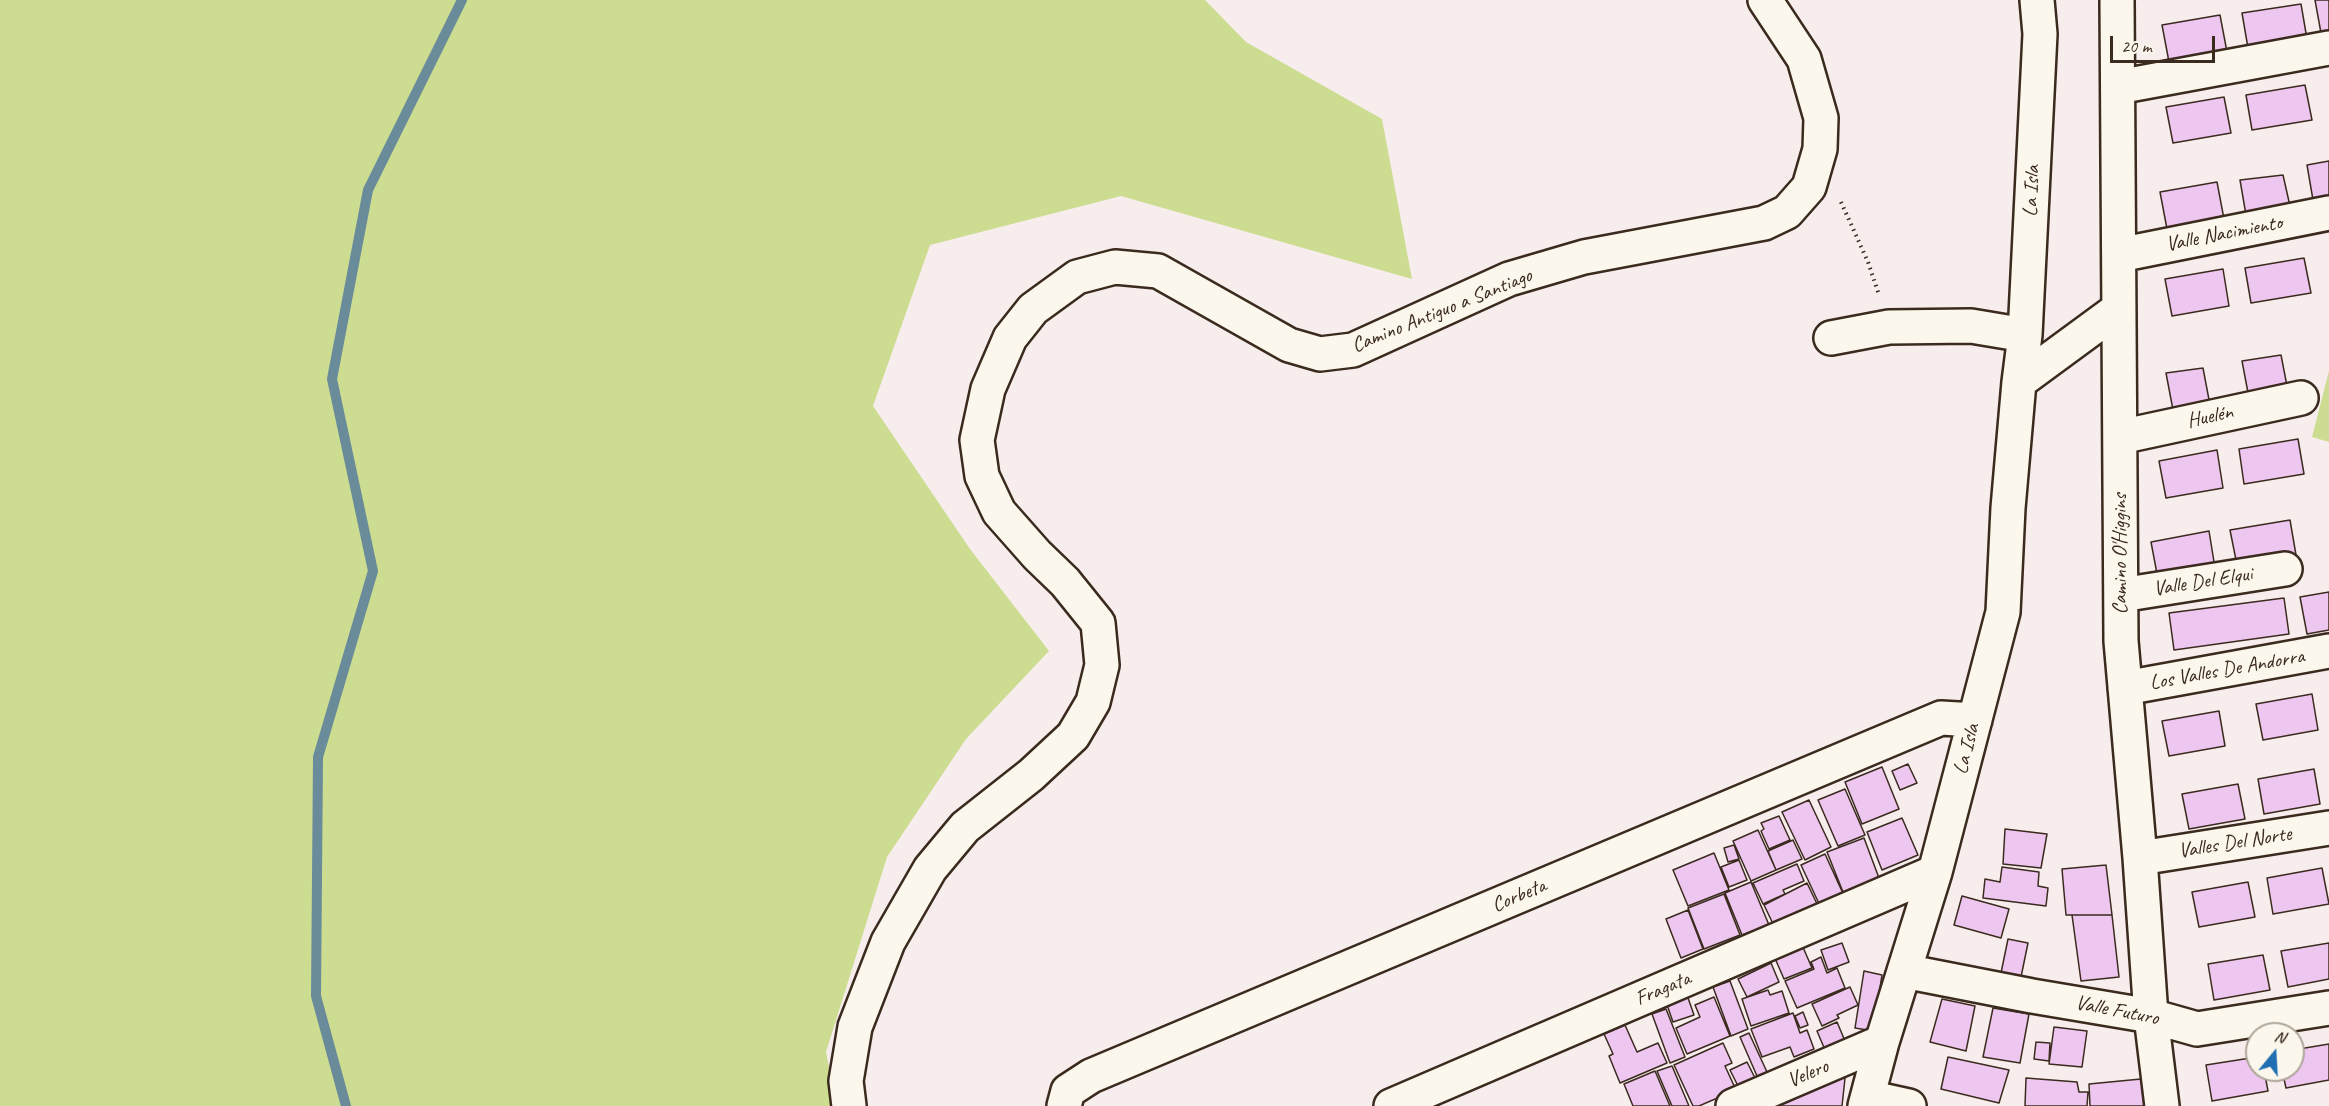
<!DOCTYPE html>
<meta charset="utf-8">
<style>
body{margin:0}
#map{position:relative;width:2329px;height:1106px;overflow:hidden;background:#f8eded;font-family:Caveat,sans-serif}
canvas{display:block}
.north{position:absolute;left:2245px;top:1022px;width:60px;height:60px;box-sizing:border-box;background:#fbf7ec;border:2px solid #aea59a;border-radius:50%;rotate:18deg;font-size:16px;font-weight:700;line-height:24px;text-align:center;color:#3b2a1e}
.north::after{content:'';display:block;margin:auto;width:21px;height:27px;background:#1f6fb2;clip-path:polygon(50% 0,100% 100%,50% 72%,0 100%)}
.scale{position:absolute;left:2110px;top:36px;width:105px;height:27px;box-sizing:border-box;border:3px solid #3b2a1e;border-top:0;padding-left:8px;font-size:18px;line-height:21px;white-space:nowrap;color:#3b2a1e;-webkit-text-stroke:4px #fbf7ec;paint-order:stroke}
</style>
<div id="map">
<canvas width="2329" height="1106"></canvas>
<div class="north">N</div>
<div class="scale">20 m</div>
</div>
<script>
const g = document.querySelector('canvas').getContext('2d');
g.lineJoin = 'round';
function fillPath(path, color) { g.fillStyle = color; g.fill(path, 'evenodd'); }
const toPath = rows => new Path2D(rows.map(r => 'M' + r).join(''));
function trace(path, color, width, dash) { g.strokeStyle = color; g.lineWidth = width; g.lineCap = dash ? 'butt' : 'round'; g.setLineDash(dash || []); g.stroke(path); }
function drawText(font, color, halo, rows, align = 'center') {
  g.font = font + ' Caveat,sans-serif'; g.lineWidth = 4.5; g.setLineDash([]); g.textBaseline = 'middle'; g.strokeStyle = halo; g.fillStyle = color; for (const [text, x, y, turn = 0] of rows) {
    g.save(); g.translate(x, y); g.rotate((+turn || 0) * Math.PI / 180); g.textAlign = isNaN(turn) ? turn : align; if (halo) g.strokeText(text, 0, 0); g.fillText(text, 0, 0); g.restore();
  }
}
fillPath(toPath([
 [0,0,1205,0,1246,42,1382,119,1412,279,1121,196,930,245,873,406,970,549,1049,651,966,739,887,857,826,1052,837,1106,0,1106],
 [2329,371,2329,442,2312,437]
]), '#ccdc90');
trace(toPath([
 [346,1106,316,996,318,757,373,571,332,379,368,190,462,0]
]), '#6a8b9a', 10);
const building = toPath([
 [2315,0,2329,0,2329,32,2321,33,2315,0],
 [2301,4,2307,39,2248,48,2242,13,2301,4],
 [2220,15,2227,52,2169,62,2162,25,2220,15],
 [2305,85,2312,120,2252,130,2246,95,2305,85],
 [2224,97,2231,133,2173,143,2166,107,2224,97],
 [2329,161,2329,198,2313,200,2307,165,2329,161],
 [2283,175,2290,206,2246,215,2240,180,2283,175],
 [2217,182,2224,219,2167,229,2160,192,2217,182],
 [2304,258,2311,293,2251,303,2245,268,2304,258],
 [2223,269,2229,306,2172,316,2165,279,2223,269],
 [2281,355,2288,391,2249,398,2242,361,2281,355],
 [2203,368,2210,405,2173,410,2166,373,2203,368],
 [2298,439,2304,474,2244,484,2239,449,2298,439],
 [2217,450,2223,488,2166,498,2159,461,2217,450],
 [2290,520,2296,555,2237,565,2230,530,2290,520],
 [2209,531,2215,568,2158,579,2151,542,2209,531],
 [2329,592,2329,630,2307,634,2300,597,2329,592],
 [2284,598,2289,634,2174,650,2169,613,2284,598],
 [2312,694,2318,730,2263,740,2256,704,2312,694],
 [2219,711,2225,746,2169,756,2162,721,2219,711],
 [1908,764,1917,783,1900,790,1892,771,1908,764],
 [1882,767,1899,809,1862,824,1845,782,1882,767],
 [2314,769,2320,804,2264,814,2258,779,2314,769],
 [2238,784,2245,819,2189,829,2182,794,2238,784],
 [1845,789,1865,835,1838,846,1818,800,1845,789],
 [1809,800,1831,847,1805,860,1782,812,1809,800],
 [1779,816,1790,840,1769,849,1761,831,1764,829,1761,823,1779,816],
 [1902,818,1918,855,1882,870,1867,832,1902,818],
 [2005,829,2047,834,2041,868,2003,864,2005,829],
 [1758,830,1776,870,1751,881,1733,841,1758,830],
 [1864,838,1879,878,1843,892,1827,852,1864,838],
 [1793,840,1802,859,1776,870,1768,851,1793,840],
 [1734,845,1739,859,1728,862,1724,848,1734,845],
 [1714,853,1729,890,1688,906,1673,870,1714,853],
 [1825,854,1846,900,1822,910,1801,865,1825,854],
 [1739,860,1747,880,1729,887,1721,867,1739,860],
 [1797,864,1804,881,1783,890,1785,894,1763,904,1753,883,1797,864],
 [2106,865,2112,915,2066,915,2062,869,2106,865],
 [2002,867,2039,872,2038,886,2048,888,2046,906,1983,898,1985,879,2000,882,2002,867],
 [2322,868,2329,904,2273,914,2267,878,2322,868],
 [1751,882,1769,925,1742,935,1725,893,1751,882],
 [2248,882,2255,917,2199,927,2192,892,2248,882],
 [1807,883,1819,908,1775,928,1764,905,1807,883],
 [1724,894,1740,935,1704,949,1688,908,1724,894],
 [1962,896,2009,909,2001,938,1954,925,1962,896],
 [1688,910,1703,949,1681,958,1666,919,1688,910],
 [2072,915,2112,915,2119,977,2081,981,2072,915],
 [2008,939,2028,943,2021,977,2001,973,2008,939],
 [1842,943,1849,962,1828,970,1821,950,1842,943],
 [2329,943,2329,979,2288,987,2281,951,2329,943],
 [1802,945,1812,968,1784,979,1774,956,1802,945],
 [2263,955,2270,990,2214,1000,2208,964,2263,955],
 [1821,957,1827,973,1837,968,1845,988,1797,1008,1785,981,1814,969,1811,962,1821,957],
 [1771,963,1779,982,1747,997,1738,979,1771,963],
 [1864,971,1882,975,1873,1031,1855,1028,1864,971],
 [1730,981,1748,1029,1731,1036,1713,987,1730,981],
 [1850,987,1858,1005,1837,1015,1839,1018,1822,1026,1812,1004,1850,987],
 [1768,990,1770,995,1782,991,1789,1013,1751,1026,1742,999,1768,990],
 [1687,995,1694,1015,1673,1022,1666,1002,1687,995],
 [1714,997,1730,1036,1687,1054,1676,1028,1700,1017,1695,1005,1714,997],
 [1942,999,1975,1006,1966,1051,1930,1042,1942,999],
 [1993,1008,2029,1014,2020,1063,1983,1057,1993,1008],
 [1666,1009,1685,1057,1670,1063,1652,1014,1666,1009],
 [1803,1012,1808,1025,1800,1028,1795,1016,1803,1012],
 [1793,1013,1800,1033,1807,1030,1814,1049,1794,1057,1790,1047,1762,1057,1751,1029,1793,1013],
 [1837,1022,1845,1041,1825,1050,1817,1031,1837,1022],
 [1625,1025,1637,1052,1658,1043,1667,1063,1620,1083,1609,1056,1613,1054,1604,1034,1625,1025],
 [2054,1027,2087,1031,2082,1067,2049,1064,2054,1027],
 [1749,1033,1767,1072,1757,1076,1740,1037,1749,1033],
 [2036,1042,2050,1043,2049,1061,2034,1059,2036,1042],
 [1723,1043,1732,1063,1725,1066,1736,1090,1699,1106,1693,1106,1674,1065,1723,1043],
 [2329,1044,2329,1080,2286,1088,2282,1070,2293,1070,2293,1050,2329,1044],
 [1948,1057,2009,1070,1999,1103,1941,1089,1948,1057],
 [2257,1057,2257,1070,2264,1070,2268,1091,2212,1101,2206,1065,2257,1057],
 [1747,1062,1755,1078,1738,1086,1730,1070,1747,1062],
 [1672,1066,1689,1106,1672,1106,1657,1071,1672,1066],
 [1846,1069,1842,1106,1768,1106,1846,1069],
 [1655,1071,1670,1106,1633,1106,1624,1084,1655,1071],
 [2026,1078,2077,1082,2079,1092,2088,1092,2087,1106,2025,1106,2026,1078],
 [2141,1079,2144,1106,2090,1106,2089,1084,2141,1079]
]);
fillPath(building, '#eec7f0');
trace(building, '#3b2a1e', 1.5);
const minor = toPath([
 [2117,0,2121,641,2140,858,2151,1016,2162,1106],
 [2118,87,2329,48],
 [2119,255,2329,213],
 [1831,338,1889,327,1971,326,2025,335],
 [2019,382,2025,335,2040,34,2037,0],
 [2120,437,2301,398],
 [2121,595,2285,569],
 [2125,688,2329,651],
 [2140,858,2329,828],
 [1904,971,2032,996,2151,1016,2197,1029,2329,1008],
 [1868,1097,1909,1106],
 [1064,1106,1068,1091,1091,1076,1941,718,1975,720],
 [1391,1106,1935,872],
 [1733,1106,1882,1042],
 [1865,1106,1882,1042,1935,872,2003,612,2008,508,2019,382,2117,310]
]);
const major = toPath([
 [849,1106,846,1081,855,1027,888,942,930,869,965,827,1031,775,1073,736,1093,702,1102,665,1098,623,1065,582,1037,555,999,512,982,476,977,440,988,389,1010,338,1033,309,1077,277,1115,267,1158,271,1289,345,1320,354,1353,350,1509,279,1584,257,1764,223,1787,212,1809,187,1820,149,1821,118,1804,59,1765,0]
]);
trace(minor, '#3b2a1e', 38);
trace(major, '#3b2a1e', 38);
trace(toPath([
 [1841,202,1868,262,1879,295]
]), '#3b2a1e', 4, [1.5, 4.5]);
trace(minor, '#fbf7ec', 33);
trace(major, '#fbf7ec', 33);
drawText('21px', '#3b2a1e', '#fbf7ec', [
 ["La Isla",2032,191,-87],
 ["Valle Nacimiento",2224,234,-11],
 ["Camino Antiguo a Santiago",1442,311,-22],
 ["Huelén",2210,417,-12],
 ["Camino O'Higgins",2120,554,-90],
 ["Valle Del Elqui",2203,582,-9],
 ["Los Valles De Andorra",2227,670,-10],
 ["La Isla",1967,749,-75],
 ["Valles Del Norte",2235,843,-9],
 ["Corbeta",1519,896,-23],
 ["Fragata",1663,989,-23],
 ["Valle Futuro",2117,1011,11],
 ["Velero",1808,1074,-23]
]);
</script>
